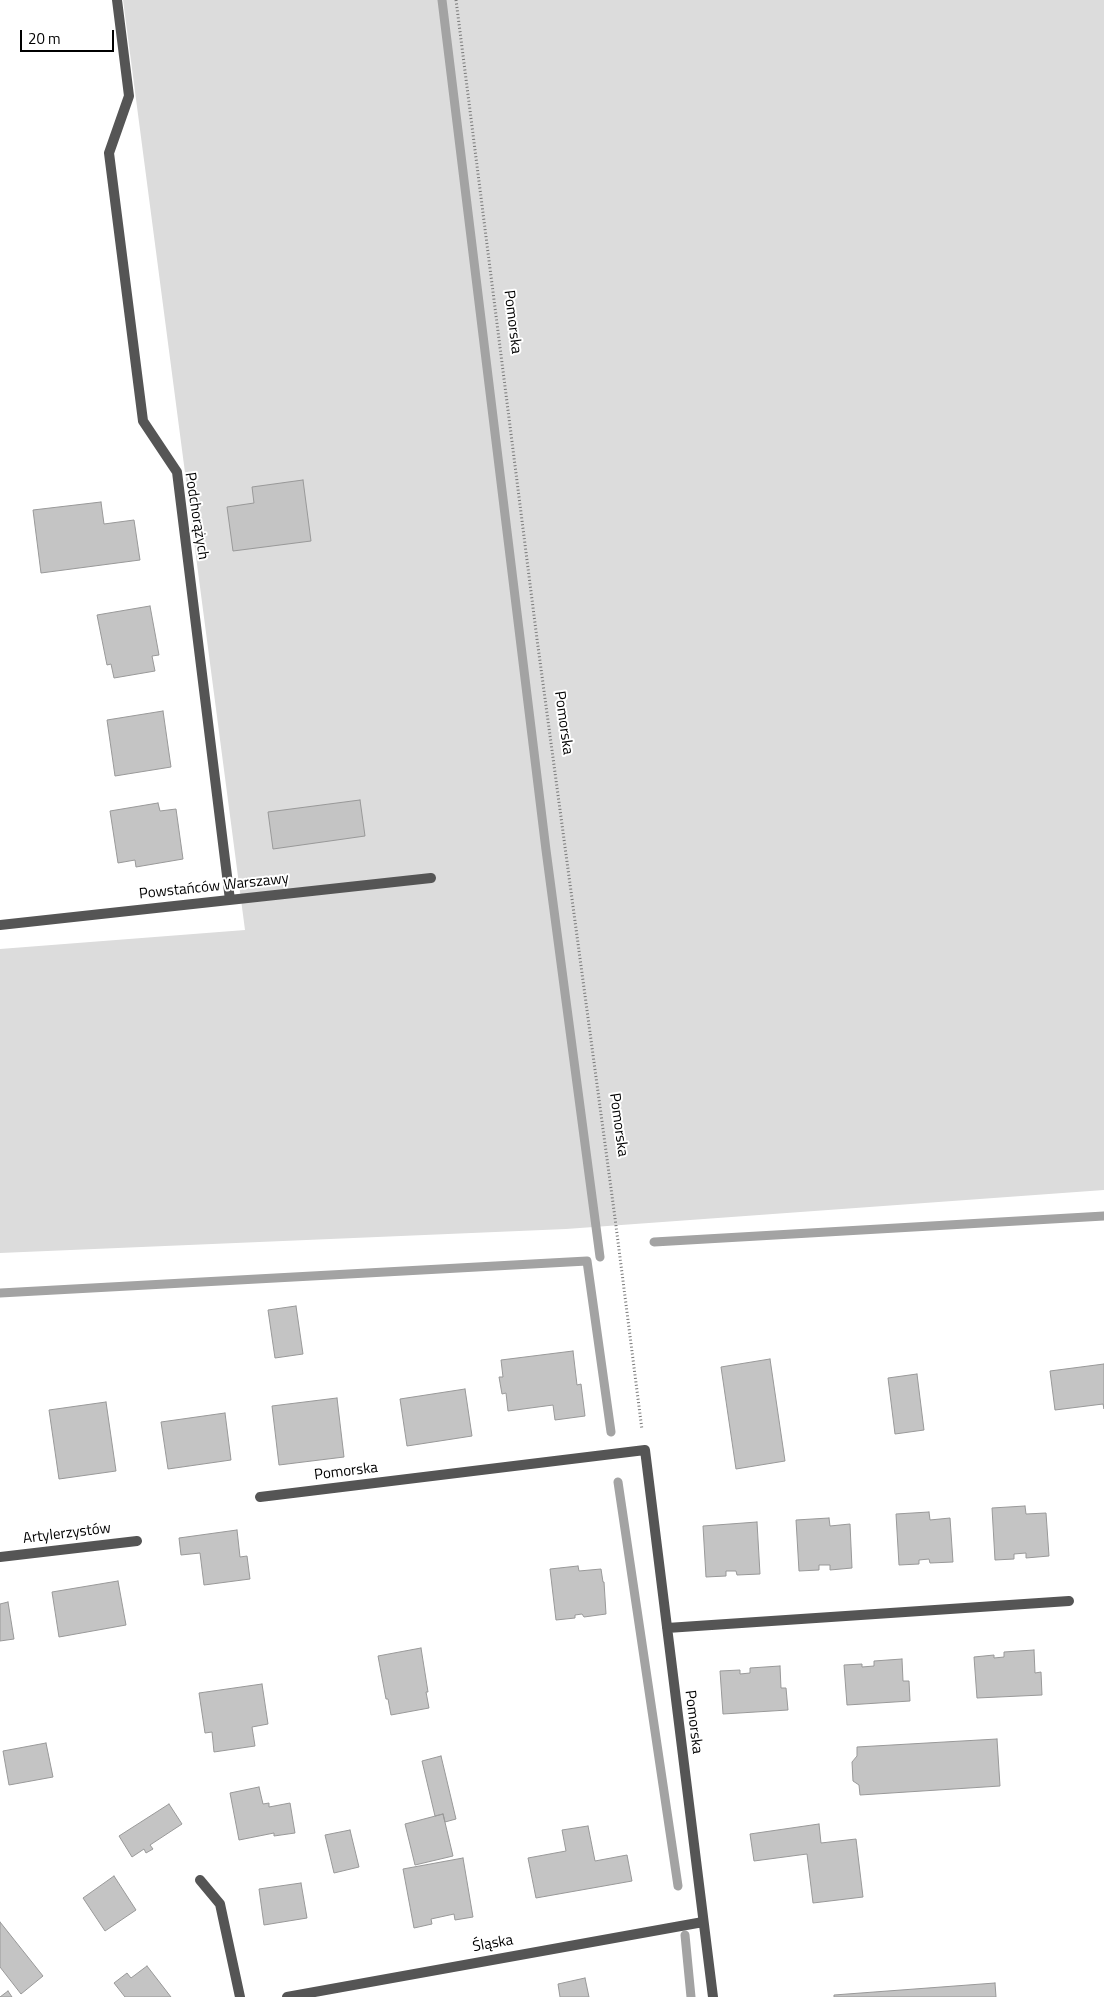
<!DOCTYPE html>
<meta charset="utf-8">
<style>
body{margin:0}
#map{position:relative;width:1104px;height:1997px;overflow:hidden;background:#fff;font-family:"Titillium Web",sans-serif}
canvas{display:block}
.scale{position:absolute;left:20px;top:30px;width:94px;height:22px;box-sizing:border-box;border:2px solid #000;border-top:0;padding-left:6px;font-size:15px;line-height:18px;white-space:nowrap;color:#000;-webkit-text-stroke:4px #fff;paint-order:stroke}
</style>
<div id="map">
<canvas width="1104" height="1997"></canvas>
<div class="scale">20 m</div>
</div>
<script>
const g = document.querySelector('canvas').getContext('2d');
g.lineJoin = 'round';
function fillPath(path, color) { g.fillStyle = color; g.fill(path, 'evenodd'); }
const toPath = rows => new Path2D(rows.map(r => 'M' + r).join(''));
function trace(path, color, width, dash) { g.strokeStyle = color; g.lineWidth = width; g.lineCap = dash ? 'butt' : 'round'; g.setLineDash(dash || []); g.stroke(path); }
function drawText(font, color, halo, rows, align = 'center') {
  g.font = font + ' "Titillium Web",sans-serif'; g.lineWidth = 4; g.setLineDash([]); g.textBaseline = 'middle'; g.strokeStyle = halo; g.fillStyle = color; for (const [text, x, y, turn = 0] of rows) {
    g.save(); g.translate(x, y); g.rotate((+turn || 0) * Math.PI / 180); g.textAlign = isNaN(turn) ? turn : align; if (halo) g.strokeText(text, 0, 0); g.fillText(text, 0, 0); g.restore();
  }
}
fillPath(toPath([
 [123,0,1104,0,1104,1190,566,1229,0,1253,0,949,245,930]
]), '#dcdcdc');
trace(toPath([
 [442,0,546,850,600,1257],
 [654,1242,1104,1216],
 [0,1293,587,1261,611,1432],
 [618,1482,678,1886],
 [685,1935,691,1997]
]), '#a3a3a3', 9);
const building = toPath([
 [303,480,311,541,233,551,227,507,254,503,252,487,303,480],
 [101,502,104,524,134,520,140,560,41,573,33,510,101,502],
 [150,606,159,655,152,656,155,671,114,678,111,664,107,665,97,615,150,606],
 [163,711,171,767,115,776,107,720,163,711],
 [360,800,365,836,273,849,268,812,360,800],
 [158,803,160,811,176,809,183,859,136,867,135,860,118,863,110,811,158,803],
 [296,1306,303,1354,275,1358,268,1310,296,1306],
 [573,1351,577,1385,581,1384,585,1416,555,1420,553,1405,508,1411,506,1393,502,1394,499,1377,503,1377,501,1360,573,1351],
 [770,1359,785,1461,736,1469,721,1367,770,1359],
 [1104,1364,1104,1409,1103,1404,1055,1410,1050,1371,1104,1364],
 [917,1374,924,1430,895,1434,888,1378,917,1374],
 [465,1389,472,1436,407,1446,400,1399,465,1389],
 [337,1398,344,1457,279,1465,272,1406,337,1398],
 [106,1402,116,1471,59,1479,49,1410,106,1402],
 [225,1413,231,1460,168,1469,161,1422,225,1413],
 [1025,1506,1026,1514,1046,1513,1049,1556,1026,1558,1026,1553,1014,1554,1014,1559,995,1560,992,1508,1025,1506],
 [929,1512,930,1520,950,1518,953,1562,930,1563,929,1559,919,1560,919,1564,899,1565,896,1514,929,1512],
 [829,1518,830,1526,850,1524,852,1568,830,1570,830,1565,819,1565,819,1570,799,1571,796,1520,829,1518],
 [757,1522,760,1574,737,1575,736,1571,726,1571,726,1576,706,1577,703,1526,757,1522],
 [237,1530,240,1557,247,1556,250,1579,204,1585,200,1553,181,1555,179,1538,237,1530],
 [578,1566,579,1571,601,1569,603,1582,604,1582,606,1614,584,1617,582,1614,575,1615,575,1618,556,1620,550,1569,578,1566],
 [118,1581,126,1625,59,1637,52,1592,118,1581],
 [8,1602,14,1639,0,1641,0,1604,8,1602],
 [421,1648,428,1692,426,1692,429,1708,391,1715,388,1699,386,1699,378,1656,421,1648],
 [1034,1650,1035,1673,1041,1672,1042,1695,977,1698,974,1657,994,1655,994,1658,1004,1657,1004,1652,1034,1650],
 [902,1659,903,1681,909,1681,910,1701,847,1705,844,1665,862,1664,862,1667,874,1666,874,1661,902,1659],
 [780,1666,781,1688,786,1688,788,1710,723,1714,720,1671,740,1670,740,1674,750,1673,750,1668,780,1666],
 [262,1684,268,1724,252,1727,255,1746,214,1752,212,1732,205,1733,199,1693,262,1684],
 [997,1739,1000,1786,860,1795,859,1785,853,1781,852,1762,857,1756,857,1747,997,1739],
 [46,1743,53,1777,9,1785,3,1751,46,1743],
 [441,1756,456,1819,445,1822,443,1814,435,1816,422,1761,441,1756],
 [259,1787,263,1804,269,1803,269,1807,290,1803,295,1833,274,1836,274,1833,239,1840,230,1793,259,1787],
 [169,1804,182,1824,150,1845,153,1849,146,1853,144,1849,132,1857,119,1836,169,1804],
 [443,1814,453,1856,415,1865,405,1824,443,1814],
 [819,1824,821,1843,856,1839,863,1897,813,1903,807,1854,754,1861,750,1834,819,1824],
 [588,1826,595,1861,627,1855,632,1881,536,1898,528,1858,566,1851,562,1830,588,1826],
 [350,1830,359,1867,334,1873,325,1835,350,1830],
 [463,1858,473,1917,455,1920,454,1914,431,1919,432,1924,414,1928,403,1869,463,1858],
 [114,1876,136,1910,105,1931,83,1898,114,1876],
 [301,1883,307,1918,264,1925,259,1889,301,1883],
 [0,1922,43,1976,21,1994,0,1967,0,1922],
 [147,1966,171,1997,125,1997,114,1983,127,1973,131,1978,147,1966],
 [585,1978,589,1997,560,1997,558,1984,585,1978],
 [995,1983,996,1997,834,1997,834,1995,995,1983],
 [8,1991,12,1997,0,1997,8,1991]
]);
fillPath(building, '#c4c4c4');
trace(building, '#999', 1);
trace(toPath([
 [456,0,537,639,615,1218,642,1430]
]), '#777', 3, [1, 2.5]);
trace(toPath([
 [200,1880,220,1904,240,1997]
]), '#555', 10);
trace(toPath([
 [117,0,129,96,109,153,143,421,177,472,230,900],
 [0,925,431,878],
 [260,1497,645,1450,713,1997],
 [0,1557,137,1541],
 [667,1628,1069,1601],
 [287,1997,703,1922]
]), '#555', 10);
drawText('15px', '#000', '#fff', [
 ["Pomorska",512,322,83],
 ["Podchorążych",196,516,81],
 ["Pomorska",563,723,82],
 ["Powstańców Warszawy",214,887,-6],
 ["Pomorska",618,1125,82],
 ["Pomorska",346,1472,-7],
 ["Artylerzystów",67,1534,-7],
 ["Pomorska",693,1722,83],
 ["Śląska",493,1944,-10]
]);
</script>
